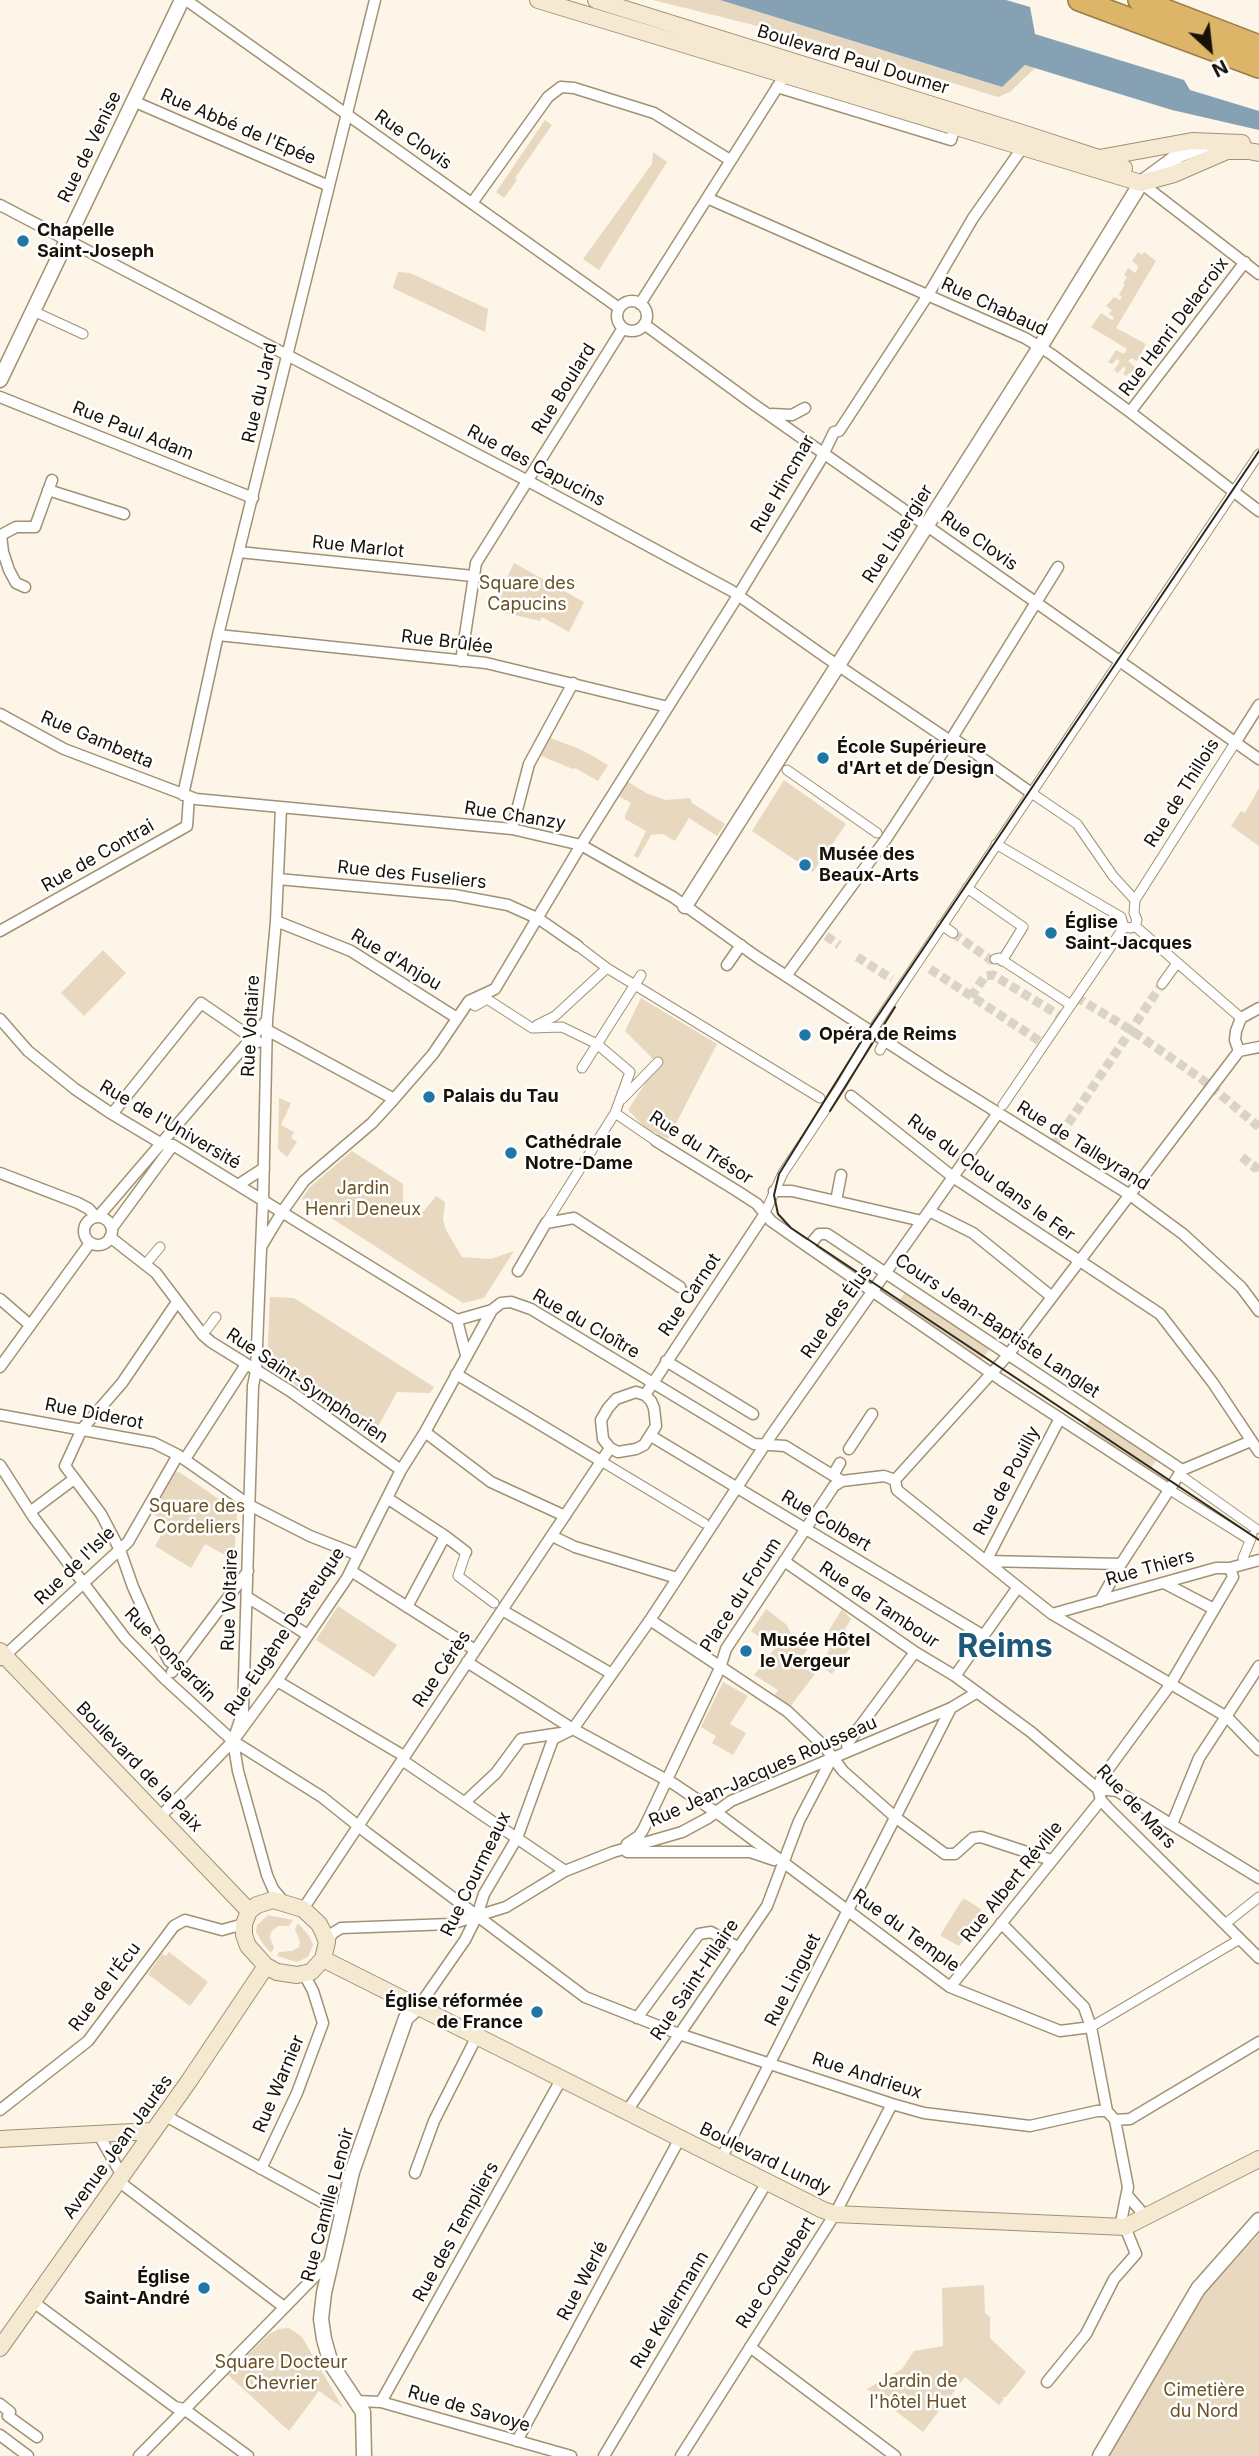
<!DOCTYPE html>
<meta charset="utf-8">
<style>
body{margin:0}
#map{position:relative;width:1259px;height:2456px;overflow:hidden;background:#fcf5e8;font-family:Inter,sans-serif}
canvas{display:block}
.north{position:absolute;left:1175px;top:14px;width:70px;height:70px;-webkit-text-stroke:5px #fff;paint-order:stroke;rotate:153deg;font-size:19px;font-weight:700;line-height:28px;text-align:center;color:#171106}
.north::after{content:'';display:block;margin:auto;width:24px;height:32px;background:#171106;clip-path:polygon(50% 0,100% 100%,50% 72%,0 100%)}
</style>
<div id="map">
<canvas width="1259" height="2456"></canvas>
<div class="north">N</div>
</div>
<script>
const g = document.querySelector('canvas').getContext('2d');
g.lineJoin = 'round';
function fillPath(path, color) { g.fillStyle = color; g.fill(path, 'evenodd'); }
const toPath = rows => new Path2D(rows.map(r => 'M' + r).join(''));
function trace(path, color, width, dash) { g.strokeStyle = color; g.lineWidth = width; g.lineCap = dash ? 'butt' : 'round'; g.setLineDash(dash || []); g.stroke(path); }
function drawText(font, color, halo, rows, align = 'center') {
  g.font = font + ' Inter,sans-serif'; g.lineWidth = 5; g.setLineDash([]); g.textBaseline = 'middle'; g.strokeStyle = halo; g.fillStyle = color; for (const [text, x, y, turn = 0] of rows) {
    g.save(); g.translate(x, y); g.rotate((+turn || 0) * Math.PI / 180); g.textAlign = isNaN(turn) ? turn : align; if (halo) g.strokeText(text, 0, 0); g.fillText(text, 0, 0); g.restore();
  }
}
fillPath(toPath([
 [653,0,720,0,1001,87,1025,65,1035,68,1010,92,998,97,810,39],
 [545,120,552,125,515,178,517,180,504,198,496,192],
 [653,152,667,162,599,270,583,259,652,164],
 [1138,252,1142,255,1144,252,1156,261,1116,328,1146,344,1137,361,1131,358,1128,361,1136,368,1126,376,1123,374,1126,369,1124,366,1118,373,1114,370,1120,361,1117,359,1112,364,1108,362,1116,350,1124,354,1127,349,1091,327,1101,313,1112,320,1114,318,1109,314,1112,310,1106,306,1114,297,1120,300,1122,297,1119,295,1125,284,1123,283,1127,277,1124,275,1128,268,1135,273,1137,270,1138,266,1132,261],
 [398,272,410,273,488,309,485,332,393,288],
 [514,563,584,602,569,632,542,617,540,621,497,611,503,586],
 [548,737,582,750,608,765,598,781,575,768,573,769,539,755],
 [784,780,846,824,813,872,752,831],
 [627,781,646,793,665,800,690,798,692,803,725,824,717,836,689,818,675,841,663,834,651,835,638,858,634,856,646,831,625,819,625,815,631,803,618,796],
 [1259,788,1259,846,1231,826,1241,811,1245,813],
 [103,950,126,973,84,1016,61,993],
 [641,998,717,1044,668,1139,651,1131,650,1133,628,1110,646,1082,655,1061,625,1031],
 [279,1098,291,1103,281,1125,294,1132,291,1138,297,1142,287,1157,278,1149],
 [352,1151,403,1184,403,1204,410,1212,423,1212,436,1196,445,1202,443,1220,446,1230,462,1257,491,1259,514,1251,484,1298,463,1303,302,1199,309,1188],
 [906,1291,991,1347,981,1361,896,1305],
 [270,1297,294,1298,434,1387,430,1393,397,1392,375,1432,364,1434,267,1365],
 [1092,1416,1157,1459,1148,1473,1083,1430],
 [179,1472,235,1510,237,1514,234,1560,205,1544,191,1568,155,1546,168,1523,153,1514,151,1514,174,1473],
 [338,1606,397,1645,374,1677,316,1640],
 [766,1609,787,1625,791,1634,807,1650,801,1659,818,1670,789,1708,773,1697,778,1690,754,1675,775,1648,751,1631],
 [842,1609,851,1619,845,1629,855,1641,832,1674,821,1666,832,1644,825,1637],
 [723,1682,748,1696,730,1724,746,1733,733,1755,712,1743,716,1736,701,1727],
 [965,1899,981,1909,981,1912,959,1946,941,1936,941,1934,962,1900],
 [268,1915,293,1920,289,1926,278,1926,271,1932,270,1938,274,1948,271,1953,263,1944,256,1932,257,1925],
 [298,1923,309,1936,313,1945,308,1957,297,1962,277,1956,279,1952,292,1951,299,1947,300,1942,295,1929],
 [169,1952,208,1982,190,2006,148,1974,162,1954,166,1956],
 [1259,2234,1259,2456,1108,2456,1205,2293],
 [984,2285,985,2313,990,2317,990,2338,1026,2372,1006,2397,1002,2397,1004,2399,999,2405,965,2377,923,2432,867,2389,902,2369,914,2351,943,2346,942,2288],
 [289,2328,302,2337,343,2408,319,2391,289,2431,228,2375,268,2335,279,2329]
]), '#e7d8bf');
fillPath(toPath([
 [720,0,1006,0,1030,7,1035,34,1184,80,1190,90,1259,111,1259,130,1172,110,1025,65,1002,87]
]), '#85a1b3');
trace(toPath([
 [473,579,504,584],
 [953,933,991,960,995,959],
 [826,936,839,945],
 [857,957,892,979],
 [930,969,1044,1044],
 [971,997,985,976,993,975,1062,1017],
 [1076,997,1131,1030,1203,1080,1259,1127],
 [1053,1146,1162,984],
 [1242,1157,1255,1168,1259,1163]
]), '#dad3c6', 9, [9, 4.5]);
trace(toPath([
 [680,1287,695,1296]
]), '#dad3c6', 10, [10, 5]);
const pedestrian = toPath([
 [33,311,83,334],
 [787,770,877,833],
 [1030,792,1077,824,1113,876,1135,900],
 [996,844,1121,917],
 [967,888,1023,927,1002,961],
 [1135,900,1235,743],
 [1121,917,1124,927,1131,928,1135,926,1241,1018],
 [942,925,953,933],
 [1135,926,1137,920,1134,913,1135,900],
 [578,946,607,968],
 [995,959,999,958,1071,1005],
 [1162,984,1177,963],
 [469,1001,475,1006,487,999,532,1028,562,1027,597,1044,630,1072,615,1113,546,1223],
 [537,1025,555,1016,607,968,820,1098],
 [880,1050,882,1046],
 [582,1068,641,975],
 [622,1099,658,1062],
 [1003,1105,1124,927],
 [615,1113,656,1141],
 [764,1215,783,1173,841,1086,877,1023,1259,454],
 [149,1260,160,1247],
 [207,1329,216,1317],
 [601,1461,704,1523],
 [1180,1475,1256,1529],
 [1170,1490,1250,1540],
 [466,1552,458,1576,494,1603],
 [1244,1562,1243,1558,1252,1536],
 [1225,1924,1259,1897],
 [1091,2027,1240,1939]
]);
const minor = toPath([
 [186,0,619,308],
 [777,87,951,140,955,127],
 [133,101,329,186],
 [1141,183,1259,274],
 [707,198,1025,338,1051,354,1130,412,1259,511],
 [472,203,548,97,561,87,574,88,654,113,730,160],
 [0,205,528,481,732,591,824,656,950,741,952,738,972,751,1030,792],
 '617 316a15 15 0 1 1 30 0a15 15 0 1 1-30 0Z',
 [640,304,785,75],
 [644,324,749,401,1259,759],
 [0,397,253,498],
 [1130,412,1245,262],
 [772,414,792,415,805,408],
 [48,490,124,514],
 [239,552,473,576],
 [25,587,16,583,9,570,3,552,1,535,16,527,35,527,52,480],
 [218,635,486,663,668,707],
 [461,661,476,563,623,328],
 [0,714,64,749,196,799,512,829,581,845,673,897,757,957,942,1078,1130,1195,1183,1234,1241,1287,1259,1311],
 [952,738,1058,567],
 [1235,743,1259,705],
 [183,795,218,635,375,0],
 [281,808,276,921,267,1020,263,1200,256,1371,253,1386,243,1711,233,1741,238,1771,267,1875,273,1889,283,1901],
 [512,829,529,764,573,683],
 [278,879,454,895,508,905,539,919,578,946],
 [276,921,351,951,457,1018],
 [0,931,187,826,189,797],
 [727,965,741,945],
 [786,976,886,839,950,741],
 [1259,1008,1241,1018,1236,1031,1235,1040,1239,1051,1259,1047],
 [0,1019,28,1051,75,1089,112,1114,162,1144,173,1145,457,1320],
 [267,1030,394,1099],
 [851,1096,953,1177,1160,1314,1213,1383,1259,1452],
 [112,1114,201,1003,258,1042],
 [656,1141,737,1191,757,1204,771,1221,808,1247,1001,1380,1170,1490],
 [0,1173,78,1203,89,1209,96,1217],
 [238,1185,264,1168],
 [774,1191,792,1191,922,1221],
 [836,1201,841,1175],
 [929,1211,973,1233,1052,1297],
 [98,1217,267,1020],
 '84 1231a14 14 0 1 1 28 0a14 14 0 1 1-28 0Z',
 [112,1228,173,1145],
 [110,1237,156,1273,203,1335,211,1342,290,1391,401,1470],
 [261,1247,282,1212,304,1181,372,1123,394,1099,433,1054,469,1001,495,989,581,845,739,594,820,461,834,432,839,431,843,425,928,295,973,218,1023,147],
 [808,1247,819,1234,827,1234,1182,1470],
 [518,1271,546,1223,574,1218,680,1287],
 [0,1299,30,1325],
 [457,1320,492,1310],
 [457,1320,466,1355],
 [666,1361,753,1414],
 [0,1367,90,1243],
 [456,1374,601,1461],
 [636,1392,645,1395,651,1401,654,1408,656,1426,644,1445,636,1449,618,1452,610,1448,603,1439,601,1420,608,1408,616,1399,636,1392],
 [645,1395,764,1215],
 [0,1415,154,1443,178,1455,251,1506,310,1536,358,1555],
 [425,1432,491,1482,565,1516],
 [651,1436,984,1636],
 [849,1449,872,1414],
 [185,1459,245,1366],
 [0,1465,34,1518,125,1638,165,1679,233,1741,322,1797,367,1833,585,1997,679,2034,892,2104,924,2113,1030,2126,1097,2111,1107,2111,1115,2120,1130,2119,1259,2042],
 [1182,1470,1251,1441],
 [833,1475,840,1463],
 [895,1480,1008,1355,1239,1051],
 [895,1480,897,1490,1018,1587],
 [387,1498,445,1536,466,1552],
 [30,1512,74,1479],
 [552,1536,575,1547,677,1578],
 [784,1561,915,1652,955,1676],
 [986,1561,1060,1418],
 [986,1561,1121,1564],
 [1230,1568,1233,1577,1170,1685,1101,1779,1098,1789,1117,1791,1259,1878],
 [351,1571,475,1650],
 [1164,1583,1214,1609],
 [247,1597,308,1635],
 [1100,1601,1121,1564,1182,1470],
 [407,1607,445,1536],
 [502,1610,612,1674],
 [1052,1614,1216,1568,1230,1568,1259,1560],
 [650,1620,787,1711,824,1746,843,1771,895,1817,945,1854,955,1854,973,1838,981,1837,1051,1860],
 [0,1660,128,1542,178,1455],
 [467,1662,573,1729,674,1784,720,1815,950,1987,1060,2031,1091,2027],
 [176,1666,169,1661,149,1623,133,1587,120,1550,101,1514,65,1466,82,1429,122,1383,177,1302],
 [172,1672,248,1571],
 [277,1681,404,1756],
 [1259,1750,1227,1717,1052,1614,1018,1587,955,1676,1031,1732,1098,1789,1101,1800,1108,1808,1259,1958],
 [848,1751,847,1744,915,1652],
 [402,1760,565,1871],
 [465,1802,496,1773,521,1739,561,1733],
 [160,1817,233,1741,277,1681,347,1578,401,1470,425,1432,492,1310,501,1303,511,1302,531,1309,754,1444,785,1446,842,1481],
 [1172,1824,1199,1758,1259,1666],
 [627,1844,639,1836,644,1828,720,1668,726,1649,834,1486,842,1481,884,1476,895,1480],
 [627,1852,750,1852,774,1860],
 [303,1909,610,1448],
 [1001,1923,1084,2007,1091,2027,1107,2111],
 [327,1942,333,1933,341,1928,451,1924,506,1907,565,1871,613,1852,682,1832,708,1818,731,1801,951,1708,976,1693],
 [950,1987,1101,1800],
 [419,2006,465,1940,477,1916,484,1894,517,1838,553,1739,573,1729,650,1620,770,1437,998,1113],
 [637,2018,699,1934,711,1932,739,1948],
 [0,2110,88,2041,174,1926,185,1920,222,1930,244,1924],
 [627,2111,767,1906,799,1821,832,1758],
 [164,2115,342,2213],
 [1115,2120,1128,2187,1120,2227],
 [99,2135,121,2174],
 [721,2159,951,1708],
 [261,2169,297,2093,323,2023,313,1991,304,1974],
 [415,2173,434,2121,477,2036],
 [117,2180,284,2307],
 [1127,2195,1146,2217],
 [32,2301,175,2407,184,2409,248,2456],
 [750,2347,895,2456],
 [1047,2382,1086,2334,1114,2279,1136,2254,1125,2227],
 [356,2401,381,2402,571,2456],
 [381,2402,562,2078],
 [0,2404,10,2412,8,2416,37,2437],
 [0,2435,28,2456],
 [517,2441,680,2138],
 [139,2456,330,2261],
 [604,2456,767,2182],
 [681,2456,835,2214,892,2104]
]);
const tertiary = toPath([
 [0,380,182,0],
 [685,906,1040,347,1141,183,1179,155,1212,143],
 [364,2456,363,2412,331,2364,324,2339,321,2319,324,2293,352,2172,406,2018,419,2006],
 [1100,2456,1198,2289,1259,2220]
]);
const secondary = toPath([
 [538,0,1141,183,1174,174,1227,151,1249,151,1259,153],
 [596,0,1019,132,1099,158,1124,168],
 [1099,158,1192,141,1242,143],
 [0,1651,249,1911],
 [273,1900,303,1909,319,1924,323,1932,327,1942,323,1959,311,1972,297,1975,277,1972,266,1966,248,1946,244,1935,244,1924,249,1911,257,1905,273,1900],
 [323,1959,823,2210,835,2214,1125,2227,1259,2159],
 [0,2139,152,2131],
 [0,2348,189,2081,266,1966]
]);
const motorway = toPath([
 [1079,0,1259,67],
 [1139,0,1259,46]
]);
trace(pedestrian, '#a29172', 11);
trace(minor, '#a29172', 13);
trace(tertiary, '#a29172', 17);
trace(secondary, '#a29172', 18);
trace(motorway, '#987c46', 24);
trace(pedestrian, '#fff', 9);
trace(minor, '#fff', 10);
trace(tertiary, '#fff', 14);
trace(secondary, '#f5e9d2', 16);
trace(motorway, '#ddb569', 21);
trace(toPath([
 [1259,451,869,1029,779,1174,774,1195,778,1214,791,1228,1259,1540],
 [830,1111,895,1007]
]), '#2f291e', 2);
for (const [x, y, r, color] of [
 [23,241,7,"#2077a6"],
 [823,758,7,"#2077a6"],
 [805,865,7,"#2077a6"],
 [1051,933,7,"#2077a6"],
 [805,1035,7,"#2077a6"],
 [429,1097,7,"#2077a6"],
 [511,1153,7,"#2077a6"],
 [746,1651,7,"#2077a6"],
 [537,2012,7,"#2077a6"],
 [204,2288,7,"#2077a6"]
]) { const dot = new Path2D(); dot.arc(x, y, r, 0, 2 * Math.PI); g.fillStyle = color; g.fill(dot); trace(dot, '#fff', 2.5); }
drawText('18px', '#171106', '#fff', [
 ["Boulevard Paul Doumer",853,60,17],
 ["Rue Abbé de l'Epée",238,127,23],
 ["Rue Clovis",413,140,35],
 ["Rue de Venise",90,147,-64],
 ["Rue Chabaud",994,307,25],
 ["Rue Henri Delacroix",1174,327,-53],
 ["Rue Boulard",564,389,-58],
 ["Rue du Jard",260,393,-77],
 ["Rue Paul Adam",133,431,22],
 ["Rue des Capucins",536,466,28],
 ["Rue Hincmar",783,484,-60],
 ["Rue Libergier",898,534,-57],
 ["Rue Clovis",979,541,35],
 ["Rue Marlot",358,547,6],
 ["Rue Brûlée",447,642,7],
 ["Rue Gambetta",97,740,23],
 ["Rue de Thillois",1182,793,-58],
 ["Rue Chanzy",515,816,9],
 ["Rue de Contrai",98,856,-30],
 ["Rue des Fuseliers",412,875,6],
 ["Rue d'Anjou",396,960,31],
 ["Rue Voltaire",251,1026,-87],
 ["Rue de l'Université",170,1125,30],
 ["Rue de Talleyrand",1083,1146,32],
 ["Rue du Trésor",701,1148,33],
 ["Rue du Clou dans le Fer",991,1178,36],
 ["Rue Carnot",690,1295,-56],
 ["Rue des Élus",837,1312,-55],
 ["Rue du Cloître",586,1324,30],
 ["Cours Jean-Baptiste Langlet",997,1326,34],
 ["Rue Saint-Symphorien",307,1386,34],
 ["Rue Diderot",94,1414,11],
 ["Rue de Pouilly",1007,1481,-62],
 ["Rue Colbert",826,1521,31],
 ["Rue de l'Isle",75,1566,-44],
 ["Rue Thiers",1150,1568,-16],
 ["Place du Forum",741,1595,-57],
 ["Rue Voltaire",230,1600,-88],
 ["Rue de Tambour",879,1605,34],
 ["Rue Eugène Desteuque",285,1632,-56],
 ["Rue Ponsardin",170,1655,46],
 ["Rue Cérès",442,1669,-56],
 ["Boulevard de la Paix",139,1767,46],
 ["Rue Jean-Jacques Rousseau",763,1772,-24],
 ["Rue de Mars",1136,1807,47],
 ["Rue Courmeaux",476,1874,-64],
 ["Rue Albert Réville",1012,1882,-51],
 ["Rue du Temple",906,1931,36],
 ["Rue Saint-Hilaire",695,1980,-56],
 ["Rue Linguet",793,1980,-63],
 ["Rue de l'Écu",105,1987,-53],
 ["Rue Andrieux",867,2076,18],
 ["Rue Warnier",279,2084,-67],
 ["Avenue Jean Jaurès",118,2147,-54],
 ["Boulevard Lundy",765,2159,26],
 ["Rue Camille Lenoir",328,2205,-75],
 ["Rue des Templiers",456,2232,-61],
 ["Rue Coquebert",776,2273,-57],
 ["Rue Werlé",583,2281,-62],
 ["Rue Kellermann",670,2310,-59],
 ["Rue de Savoye",469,2409,16]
]);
drawText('bold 18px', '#171106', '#fff', [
 ["Chapelle",37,231],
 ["Saint-Joseph",37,252],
 ["École Supérieure",837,748],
 ["d'Art et de Design",837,769],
 ["Musée des",819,855],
 ["Beaux-Arts",819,876],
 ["Église",1065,923],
 ["Saint-Jacques",1065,944],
 ["Opéra de Reims",819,1035],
 ["Palais du Tau",443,1097],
 ["Cathédrale",525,1143],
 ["Notre-Dame",525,1164],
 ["Musée Hôtel",760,1641],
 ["le Vergeur",760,1662],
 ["Église réformée",523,2002,"right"],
 ["de France",523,2023,"right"],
 ["Église",190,2278,"right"],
 ["Saint-André",190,2299,"right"]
], 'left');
drawText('18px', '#6a5224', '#fff', [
 ["Square des",527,584],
 ["Capucins",527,605],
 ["Jardin",363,1189],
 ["Henri Deneux",363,1210],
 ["Square des",197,1507],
 ["Cordeliers",197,1528],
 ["Square Docteur",281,2363],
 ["Chevrier",281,2384],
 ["Jardin de",918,2382],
 ["l'hôtel Huet",918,2403],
 ["Cimetière",1204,2391],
 ["du Nord",1204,2412]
]);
drawText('bold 32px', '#1f5879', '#fff', [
 ["Reims",1005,1647]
]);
</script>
